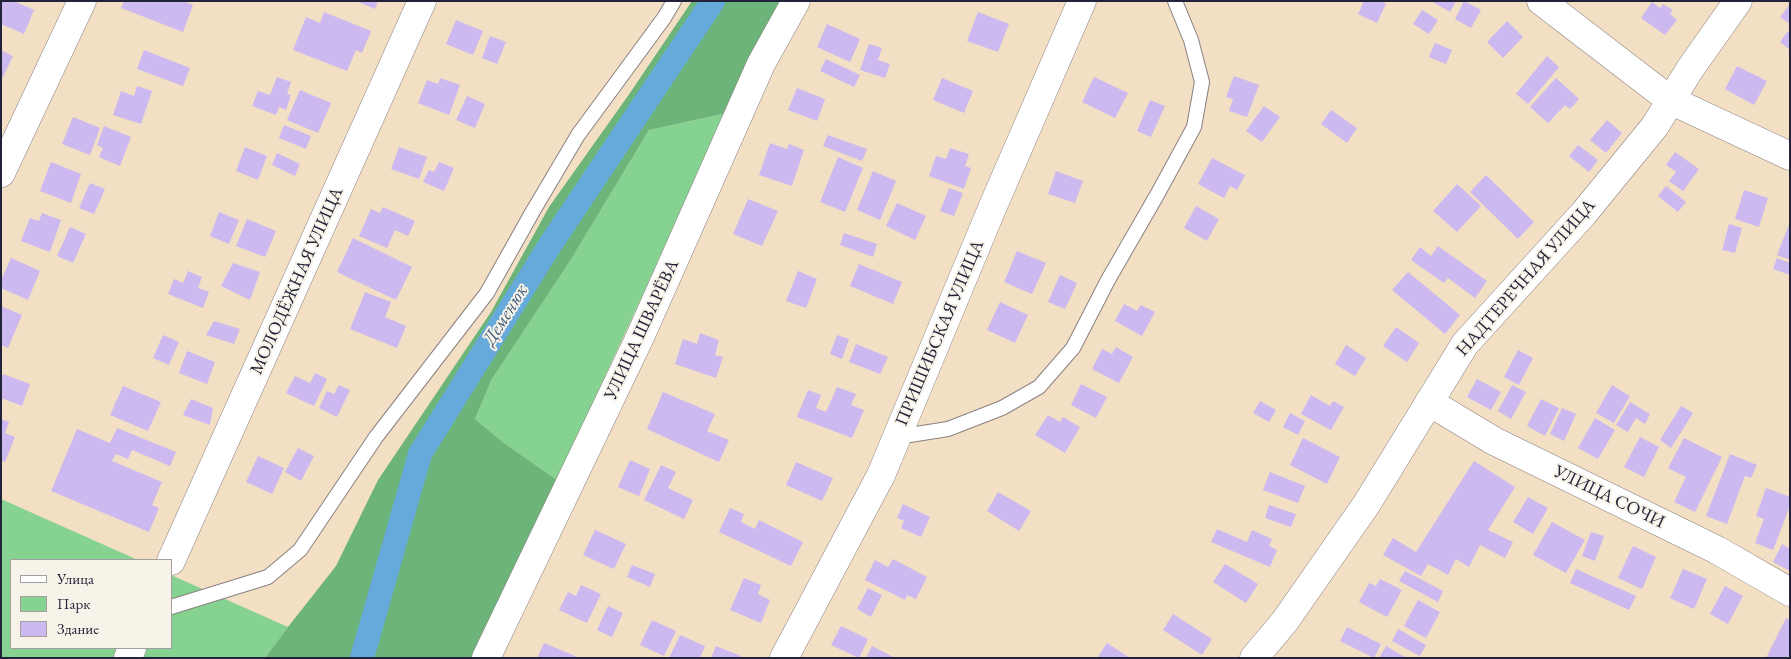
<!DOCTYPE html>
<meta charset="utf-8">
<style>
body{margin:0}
#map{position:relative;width:1791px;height:659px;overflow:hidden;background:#f3dfc4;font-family:"EB Garamond",serif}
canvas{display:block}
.frame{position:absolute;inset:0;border:2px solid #22223b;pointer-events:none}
.legend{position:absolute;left:10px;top:559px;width:162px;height:90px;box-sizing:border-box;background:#f7f3e8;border:1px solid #a29fa3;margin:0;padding:6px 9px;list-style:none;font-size:15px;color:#22223b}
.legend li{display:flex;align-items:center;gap:10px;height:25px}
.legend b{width:25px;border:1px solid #a29fa3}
</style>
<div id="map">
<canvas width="1791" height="659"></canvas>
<div class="frame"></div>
<ul class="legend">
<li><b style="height:6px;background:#fff"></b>Улица</li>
<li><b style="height:14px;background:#86d290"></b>Парк</li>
<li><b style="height:14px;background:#ccb9f0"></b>Здание</li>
</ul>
</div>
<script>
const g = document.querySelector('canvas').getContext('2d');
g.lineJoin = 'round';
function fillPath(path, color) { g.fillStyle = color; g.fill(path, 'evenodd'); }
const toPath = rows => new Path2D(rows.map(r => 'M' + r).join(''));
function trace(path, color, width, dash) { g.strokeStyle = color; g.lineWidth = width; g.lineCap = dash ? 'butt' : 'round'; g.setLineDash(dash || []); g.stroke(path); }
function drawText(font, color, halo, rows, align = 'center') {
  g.font = font + ' "EB Garamond",serif'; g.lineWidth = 4; g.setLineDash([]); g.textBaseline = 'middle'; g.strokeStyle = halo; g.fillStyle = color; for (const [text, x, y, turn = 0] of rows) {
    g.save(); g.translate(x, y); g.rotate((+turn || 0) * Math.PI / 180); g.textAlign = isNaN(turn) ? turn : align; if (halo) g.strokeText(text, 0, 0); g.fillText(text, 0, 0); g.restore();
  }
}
fillPath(toPath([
 [727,113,557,480,504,443,475,419,492,379,570,261,649,130],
 [1,499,138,560,11,560,11,648,171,648,171,575,288,627,265,658,1,658]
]), '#86d290');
fillPath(toPath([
 [692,1,785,1,727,113,649,130,570,261,492,379,475,419,504,443,557,480,474,658,265,658,288,627,336,566,378,480,491,312,549,207,630,93]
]), '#6cb47a');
trace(toPath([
 [362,658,420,454,550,245,713,1]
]), '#66aadb', 24);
fillPath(toPath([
 [2,1,14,1,34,10,24,34,1,24],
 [124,1,183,1,193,5,183,32,121,8],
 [356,1,378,1,375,9],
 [1364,1,1382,1,1386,4,1377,23,1358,14],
 [1431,1,1456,1,1450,12],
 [1464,1,1481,10,1471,28,1455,19],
 [1652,2,1660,8,1663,4,1673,10,1670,14,1677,20,1665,35,1641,18],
 [1790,4,1790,24,1780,17],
 [1422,10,1438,20,1429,34,1413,24],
 [324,12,371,31,362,53,356,50,347,71,293,50,306,17,320,23],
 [978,12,1009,24,998,52,967,41],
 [456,20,483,31,473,55,446,44],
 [1507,21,1523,37,1503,58,1487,42],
 [827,24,860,39,850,62,817,47],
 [1788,31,1790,33,1790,50,1780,42],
 [490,36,506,42,497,64,482,58],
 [1435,43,1452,50,1446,64,1429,57],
 [869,44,882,48,878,60,890,64,885,78,860,70],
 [1,50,13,56,1,81],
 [144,50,190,68,183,86,137,69],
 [1547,56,1559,67,1528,104,1516,94],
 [826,59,860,75,854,87,820,71],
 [1737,66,1767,81,1754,105,1725,89],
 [1234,76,1259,85,1247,117,1229,111,1233,99,1226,97],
 [277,77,291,82,287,94,291,95,286,110,279,107,276,115,252,106,258,91,270,95],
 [1094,77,1128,93,1115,118,1082,102],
 [440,78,460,85,449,115,418,103,427,80,438,84],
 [942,78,973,91,964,113,933,100],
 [1556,78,1579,99,1570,109,1565,105,1548,123,1530,107],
 [137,86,152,91,141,124,113,115,121,91,134,96],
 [797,88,825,99,817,121,788,110],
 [300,90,331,103,318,133,287,120],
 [467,96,485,104,475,128,456,120],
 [1150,100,1165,106,1151,137,1137,131],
 [1264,106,1280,117,1262,142,1246,131],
 [1331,110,1357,128,1347,143,1321,124],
 [73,117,100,128,90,155,62,144],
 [1607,120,1622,133,1606,153,1590,140],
 [284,125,311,136,306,149,279,138],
 [104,126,131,137,120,166,99,157,103,148,97,145],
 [828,135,867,149,862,161,823,146],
 [770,143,787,149,789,144,804,150,792,186,759,175],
 [1578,145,1598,160,1589,172,1569,156],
 [245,147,267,156,258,180,236,171],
 [399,147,427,157,419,179,391,169],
 [950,148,969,154,965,166,971,168,964,189,929,176,936,156,946,159],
 [1675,152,1699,169,1683,191,1669,181,1676,172,1666,165],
 [277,153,300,164,295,176,272,165],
 [838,157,863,168,845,212,820,202],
 [1212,158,1245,175,1237,190,1230,186,1224,198,1198,184],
 [51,162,81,174,71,203,40,191],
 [439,162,454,168,444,191,423,182,429,170,434,172],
 [873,171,896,181,880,220,857,210],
 [1056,171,1083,181,1075,203,1048,194],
 [1486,175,1534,222,1518,239,1470,192],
 [90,183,105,189,94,214,79,208],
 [1457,184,1481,206,1457,232,1433,211],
 [1666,186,1686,202,1678,212,1658,196],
 [949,188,963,193,954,216,940,211],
 [1744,190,1768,198,1759,227,1735,219],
 [748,199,778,211,762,246,733,234],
 [897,203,926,216,915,240,886,226],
 [1196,206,1219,219,1207,241,1184,228],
 [383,207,415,221,408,236,395,230,387,248,359,236,371,209,380,213],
 [219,212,239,220,229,244,210,236],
 [42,213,61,220,50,252,21,241,30,218,39,221],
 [247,219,276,231,265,257,236,246],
 [1790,222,1790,260,1777,255],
 [1729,224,1742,228,1735,253,1722,250],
 [70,227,86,234,73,263,57,256],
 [844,233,877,244,873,257,840,245],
 [353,238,412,267,396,300,337,272],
 [1438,246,1487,281,1475,298,1448,278,1444,283,1411,260,1420,247,1431,256],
 [1017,251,1046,263,1032,294,1004,282],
 [11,258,40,271,28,300,1,288,1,280],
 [1777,258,1790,263,1790,275,1773,269],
 [233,263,260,272,250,300,221,286],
 [859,264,902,282,893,304,850,286],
 [188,271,202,277,198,288,209,292,203,308,168,294,174,279,183,283],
 [798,271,817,279,806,308,786,301],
 [1408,272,1460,315,1445,334,1392,290],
 [1060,275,1077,283,1065,309,1048,302],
 [365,292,391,302,385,317,406,326,397,348,350,329],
 [1000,302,1028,315,1015,343,987,330],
 [1124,304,1137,311,1141,305,1155,312,1142,336,1115,321],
 [1,306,22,315,8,348,1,345],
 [214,321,240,329,234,344,206,335],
 [1396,327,1419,343,1407,362,1383,346],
 [700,333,719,340,715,355,723,357,716,378,675,364,683,339,697,344],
 [163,335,179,342,169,365,153,358],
 [837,335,849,339,842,359,830,354],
 [856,344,888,357,880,374,849,362],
 [1346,345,1366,358,1355,376,1335,364],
 [1116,347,1133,357,1119,383,1092,369,1102,349,1112,354],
 [1518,350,1533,358,1519,385,1504,377],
 [187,351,215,362,207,384,179,373],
 [315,373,327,379,314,406,286,393,295,376,310,383],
 [3,374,30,384,22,406,1,398,1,379],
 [1477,379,1501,392,1491,410,1467,397],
 [1081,384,1107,397,1096,418,1071,405],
 [339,385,350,390,337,417,319,408,327,391,334,394],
 [1512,385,1526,392,1511,419,1498,411],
 [1612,385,1630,396,1614,423,1596,413],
 [123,386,161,402,148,431,110,415],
 [837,387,856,394,851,405,864,410,852,438,797,417,808,390,821,395,816,408,826,412],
 [663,392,715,414,707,431,729,440,719,462,647,429],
 [1311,395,1330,406,1333,401,1344,407,1331,430,1301,414],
 [191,399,213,408,210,425,183,415],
 [1541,399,1559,408,1545,436,1527,426],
 [1260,401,1276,410,1269,422,1253,413],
 [1630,402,1650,414,1645,424,1636,418,1628,432,1616,425],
 [1681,406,1693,413,1671,448,1660,440],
 [1562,408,1576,414,1564,441,1550,434],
 [1290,413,1305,421,1298,435,1283,427],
 [1048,415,1060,422,1063,417,1080,427,1065,453,1035,435],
 [1595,418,1615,430,1598,459,1578,448],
 [1,419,9,422,5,433,15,437,5,462,1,460],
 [117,428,176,452,170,466,132,450,128,459,116,454,112,461,162,482,152,505,159,508,149,532,51,491,77,429,110,443],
 [1640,437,1659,447,1644,477,1624,467],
 [1303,438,1340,457,1327,484,1290,465],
 [1684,438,1722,457,1695,512,1674,502,1686,477,1668,468],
 [298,448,314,456,301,481,285,472],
 [1730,454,1757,465,1751,478,1745,476,1727,524,1706,516],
 [258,456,284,468,272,494,246,482],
 [630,460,650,469,639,496,618,487],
 [1474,461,1515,487,1488,530,1513,542,1505,558,1480,545,1469,567,1456,559,1448,575,1428,564,1421,576,1383,555,1393,538,1416,552],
 [796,462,833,478,822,501,786,485],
 [661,465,676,472,668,488,693,500,684,519,644,500],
 [1270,472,1305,486,1298,503,1263,490],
 [1766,488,1790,497,1790,506,1773,550,1755,543,1764,519,1756,516],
 [998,492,1031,511,1019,531,987,511],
 [1528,497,1548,508,1533,534,1513,522],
 [903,504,930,517,921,537,901,528,904,521,897,518],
 [1269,505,1296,514,1291,527,1265,518],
 [730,508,744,514,741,522,755,529,759,520,803,542,791,566,719,532],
 [1552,522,1585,540,1566,573,1533,555],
 [1217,529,1247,542,1252,530,1272,539,1269,546,1277,550,1270,567,1211,542],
 [595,530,626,544,614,569,583,555],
 [1591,532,1604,536,1595,561,1582,556],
 [1782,544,1790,549,1790,571,1773,562],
 [1633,546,1656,557,1642,589,1618,578],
 [893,559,927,577,916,599,907,595,905,600,865,580,875,560,888,567],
 [1225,564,1258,584,1246,603,1213,582],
 [632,565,655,574,650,587,627,577],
 [1576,569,1636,596,1629,610,1570,583],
 [1683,569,1707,579,1694,609,1670,598],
 [1405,571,1443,591,1438,602,1399,581],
 [744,578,761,585,758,594,770,600,761,623,730,610],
 [1380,579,1402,590,1387,617,1359,602,1369,583,1376,586],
 [581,585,601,594,587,623,559,610,568,592,576,596],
 [1725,586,1743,596,1728,624,1710,614],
 [868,588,882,595,871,617,857,609],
 [1418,600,1440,612,1426,638,1404,626],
 [608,606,623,613,612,637,597,630],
 [1173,614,1212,639,1202,655,1163,630],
 [1786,618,1790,620,1790,653,1787,658,1766,658],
 [652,620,676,631,664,656,640,645],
 [841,626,868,639,859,658,831,645],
 [1347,627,1381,644,1374,658,1340,641],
 [1398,629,1426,645,1420,656,1392,641],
 [680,635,705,646,700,658,669,658],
 [544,643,580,658,537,658],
 [1107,643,1130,658,1097,658],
 [716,646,741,656,740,658,711,658],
 [872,646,895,658,866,658],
 [1386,646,1407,658,1379,658]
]), '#ccb9f0');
const service = toPath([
 [897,437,948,429,1002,408,1039,387,1073,348,1108,280,1157,195,1194,127,1202,82,1191,40,1175,1],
 [171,607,268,577,300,550,376,437,487,293,533,211,578,135,664,18,674,1]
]);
const minor = toPath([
 [1541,1,1670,100,1790,156],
 [1,173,82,1],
 [1429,402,1494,441,1717,550,1790,592],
 [171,561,422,1],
 [128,658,132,648],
 [486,658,640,337,761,64,796,1],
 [784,658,881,475,993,206,1082,1],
 [1254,658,1285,621,1366,505,1465,344,1584,213,1655,126,1690,69,1738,1]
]);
trace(service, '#8a8080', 16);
trace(minor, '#8a8080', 29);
trace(service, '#fff', 14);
trace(minor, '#fff', 28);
drawText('18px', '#22223b', '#f7f3e8', [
 ["НАДТЕРЕЧНАЯ УЛИЦА",1526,278,-49],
 ["МОЛОДЁЖНАЯ УЛИЦА",297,281,-66],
 ["УЛИЦА ШВАРЁВА",642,330,-65],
 ["ПРИШИБСКАЯ УЛИЦА",940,333,-67],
 ["УЛИЦА СОЧИ",1609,497,26]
]);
drawText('italic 19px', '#3d587b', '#f7f3e8', [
 ["Деменюк",506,315,-58]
]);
</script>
